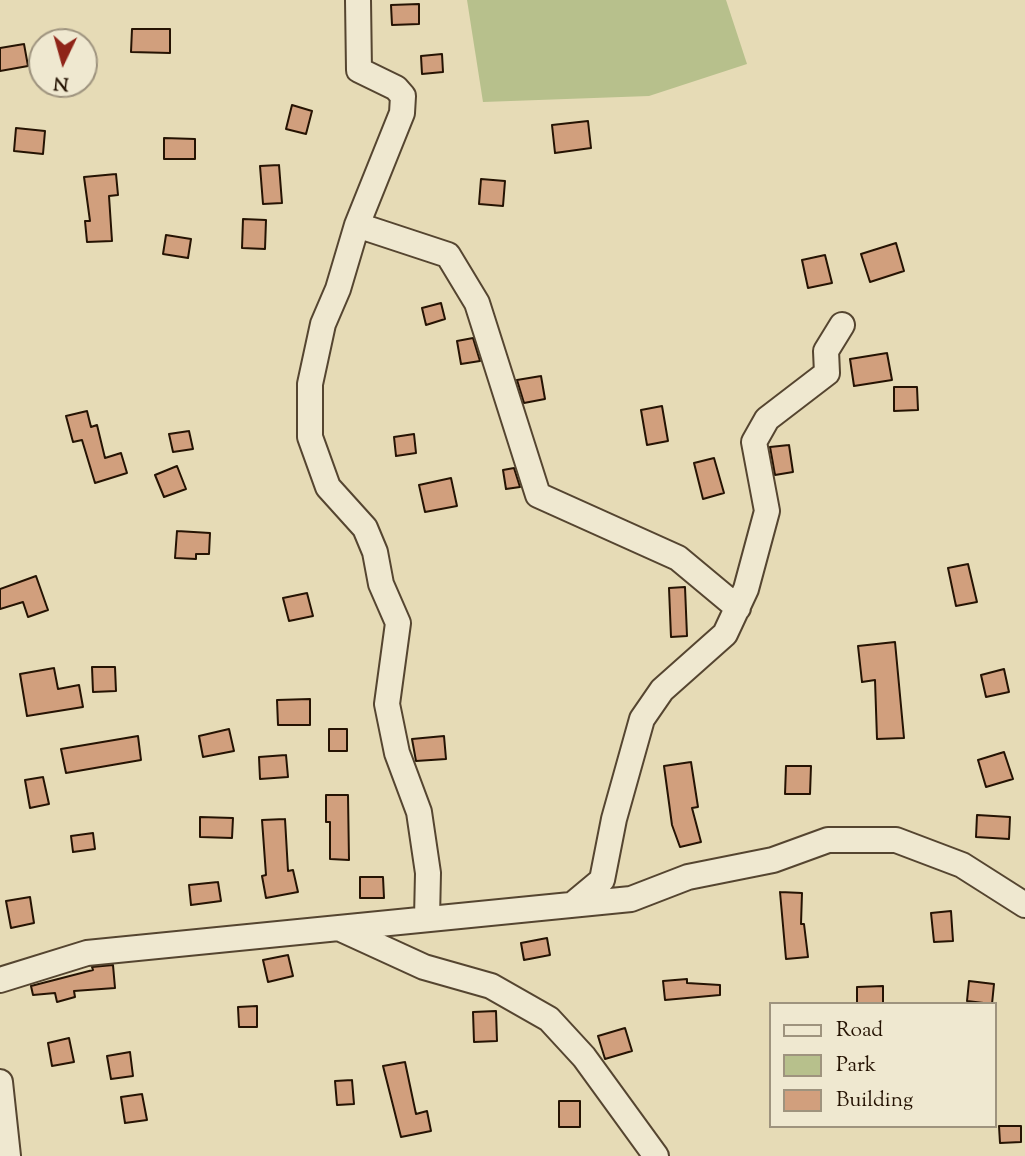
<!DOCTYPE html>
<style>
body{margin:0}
#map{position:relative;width:1025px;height:1156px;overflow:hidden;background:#e6dbb6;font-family:"Sorts Mill Goudy",serif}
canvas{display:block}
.legend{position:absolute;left:769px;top:1002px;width:228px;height:126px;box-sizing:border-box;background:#efe8d0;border:2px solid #9e937e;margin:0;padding:9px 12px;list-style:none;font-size:21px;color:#251303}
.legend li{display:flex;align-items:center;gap:14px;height:35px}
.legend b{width:35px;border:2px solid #9e937e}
.north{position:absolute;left:28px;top:28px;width:70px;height:70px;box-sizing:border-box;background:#efe8d0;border:2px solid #9e937e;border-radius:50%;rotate:185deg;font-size:19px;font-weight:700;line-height:28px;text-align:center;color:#251303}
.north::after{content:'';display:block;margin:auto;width:24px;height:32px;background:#8f2418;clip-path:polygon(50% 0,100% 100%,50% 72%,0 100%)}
</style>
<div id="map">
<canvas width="1025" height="1156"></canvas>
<ul class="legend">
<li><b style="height:9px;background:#efe8d0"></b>Road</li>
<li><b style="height:19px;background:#b7c08c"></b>Park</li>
<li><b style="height:19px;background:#d19f7d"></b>Building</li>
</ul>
<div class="north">N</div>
</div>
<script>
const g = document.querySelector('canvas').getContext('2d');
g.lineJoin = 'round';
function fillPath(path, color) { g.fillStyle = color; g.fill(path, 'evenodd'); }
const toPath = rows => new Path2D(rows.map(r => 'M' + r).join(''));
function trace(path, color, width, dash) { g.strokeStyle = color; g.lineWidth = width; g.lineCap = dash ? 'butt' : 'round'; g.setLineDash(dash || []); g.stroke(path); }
fillPath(toPath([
 [467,0,726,0,747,64,649,96,483,102]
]), '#b7c08c');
const building = toPath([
 [419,4,419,24,392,25,391,5,419,4],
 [132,29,170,29,170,53,131,52,132,29],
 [24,44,28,66,0,71,0,48,24,44],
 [442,54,443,72,422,74,421,56,442,54],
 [292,105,312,111,306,134,286,129,292,105],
 [588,121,591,148,555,153,552,125,588,121],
 [16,128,45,131,43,154,14,151,16,128],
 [164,138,195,139,195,159,164,159,164,138],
 [279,165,282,203,263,204,260,166,279,165],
 [116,174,118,195,109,196,112,241,87,242,85,221,90,221,84,177,116,174],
 [481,179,505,181,503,206,479,204,481,179],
 [243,219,266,220,265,249,242,248,243,219],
 [166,235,191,239,188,258,163,254,166,235],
 [896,243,904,271,870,282,861,254,896,243],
 [825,255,832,283,808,288,802,260,825,255],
 [441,303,445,319,426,325,422,308,441,303],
 [473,338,480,361,461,364,457,341,473,338],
 [887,353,892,380,854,386,850,359,887,353],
 [541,376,545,399,524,403,517,380,541,376],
 [894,387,917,387,918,410,894,411,894,387],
 [662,406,668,441,647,445,641,410,662,406],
 [87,411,91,427,97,425,105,458,121,453,127,473,95,483,82,440,73,442,66,416,87,411],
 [189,431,193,449,173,452,169,434,189,431],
 [414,434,416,453,396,456,394,437,414,434],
 [789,445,793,472,775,475,770,447,789,445],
 [714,458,724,493,703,499,694,463,714,458],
 [177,466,186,489,164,497,155,475,177,466],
 [514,468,520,487,506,489,503,470,514,468],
 [451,478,457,506,425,512,419,485,451,478],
 [177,531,210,533,209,554,196,554,196,559,175,558,177,531],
 [968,564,977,602,956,606,948,568,968,564],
 [36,576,48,610,28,617,23,602,0,609,0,589,36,576],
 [685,587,687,636,671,637,669,588,685,587],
 [307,593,313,616,289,621,283,598,307,593],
 [895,642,904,738,877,739,875,680,862,682,858,646,895,642],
 [92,667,115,667,116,691,93,692,92,667],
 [54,668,58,689,79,685,83,707,27,716,20,674,54,668],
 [1004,669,1009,692,986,697,981,675,1004,669],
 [310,699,310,725,278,725,277,700,310,699],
 [229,729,234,751,203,757,199,736,229,729],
 [329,729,347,729,347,751,329,751,329,729],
 [138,736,141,760,66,773,61,749,138,736],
 [444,736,446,759,416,761,412,739,444,736],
 [1004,752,1013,779,986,787,978,760,1004,752],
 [286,755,288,777,260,779,259,757,286,755],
 [691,762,698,807,692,808,701,842,680,847,672,825,664,766,691,762],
 [786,766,811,766,810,794,785,794,786,766],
 [43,777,49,804,30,808,25,780,43,777],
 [326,795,348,795,349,860,330,859,330,822,326,822,326,795],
 [977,815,1010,817,1009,839,976,837,977,815],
 [200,817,233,818,232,838,200,837,200,817],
 [285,819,288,871,293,870,298,892,266,898,262,876,266,875,262,820,285,819],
 [93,833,95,849,73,852,71,836,93,833],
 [360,877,383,877,384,898,360,898,360,877],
 [218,882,221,901,191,905,189,885,218,882],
 [780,892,802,893,801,924,804,924,808,957,786,959,780,892],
 [30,897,34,923,11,928,6,901,30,897],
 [951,911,953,941,934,942,931,913,951,911],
 [547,938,550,955,524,960,521,943,547,938],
 [288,955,293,976,268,982,263,960,288,955],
 [113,965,115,988,74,991,75,997,57,1002,55,993,33,995,31,986,93,970,92,967,113,965],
 [687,979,687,983,720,985,720,995,665,1000,663,981,687,979],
 [969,981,994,984,992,1004,967,1001,969,981],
 [883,986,883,1004,857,1004,857,987,883,986],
 [257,1006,257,1027,239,1027,238,1007,257,1006],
 [496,1011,497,1041,474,1042,473,1012,496,1011],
 [625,1028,632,1051,605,1059,598,1036,625,1028],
 [69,1038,74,1062,52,1066,48,1043,69,1038],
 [130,1052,133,1076,111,1079,107,1056,130,1052],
 [405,1062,416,1114,427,1111,431,1131,401,1137,383,1066,405,1062],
 [352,1080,354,1104,337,1105,335,1081,352,1080],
 [142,1094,147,1120,125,1123,121,1097,142,1094],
 [559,1101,580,1101,580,1127,559,1127,559,1101],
 [999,1126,1021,1126,1021,1142,1000,1143,999,1126]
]);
fillPath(building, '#d19f7d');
trace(building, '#251303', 2);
const minor = toPath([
 [358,0,359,70,396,88,403,96,402,113,357,225,338,289,323,324,310,384,310,437,328,487,365,528,375,552,381,584,398,623,387,704,397,753,419,812,428,873,427,918],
 [357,225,448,255,477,303,538,495,678,558,738,608],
 [572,905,602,880,614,819,642,719,662,690,725,634,746,589,767,511,754,442,767,419,827,373,826,351,842,325],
 [341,929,424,967,491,986,549,1019,584,1057,656,1156],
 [0,980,87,953,631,899,688,877,773,860,828,840,896,840,962,865,1025,905],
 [0,1082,8,1156]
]);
trace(minor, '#554530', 28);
trace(minor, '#efe8d0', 24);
</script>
